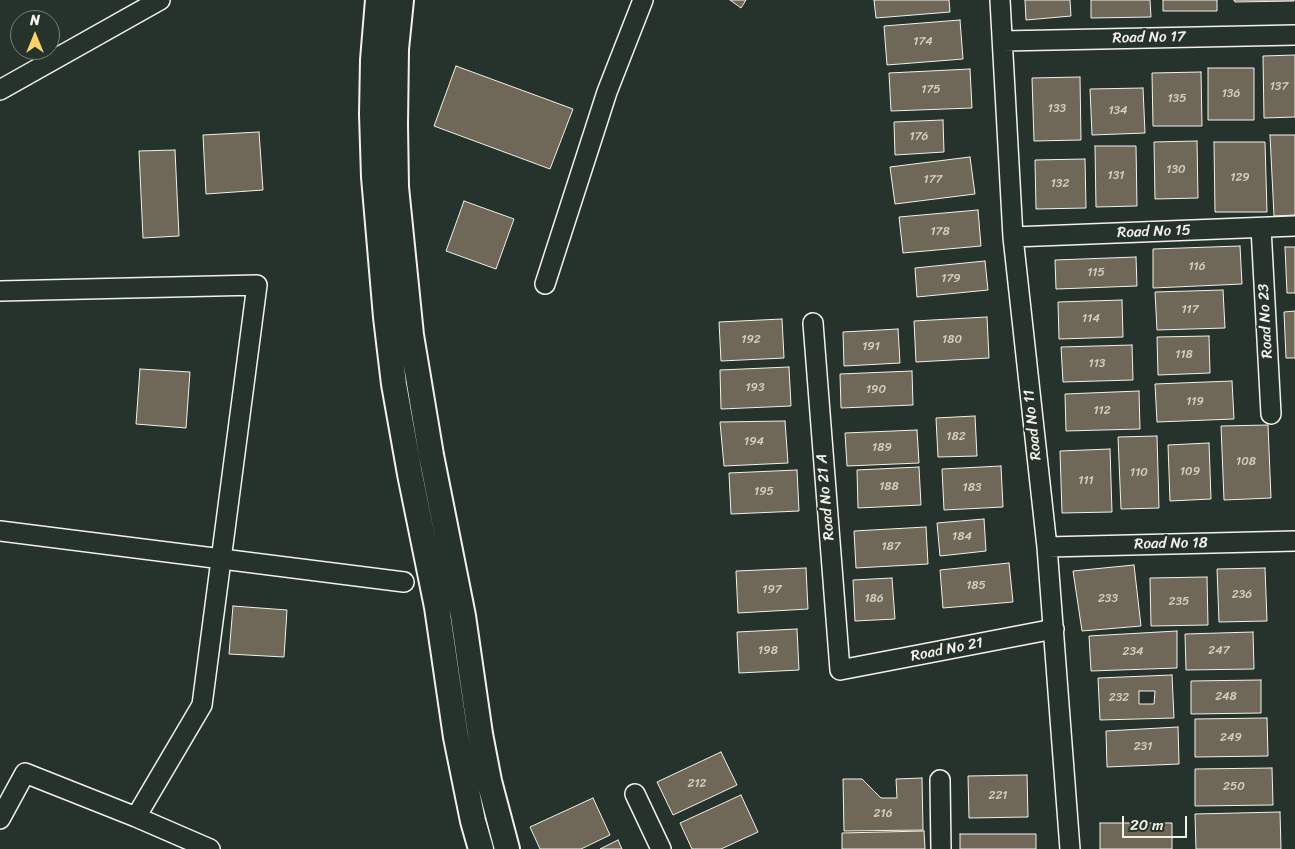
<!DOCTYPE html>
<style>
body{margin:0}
#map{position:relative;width:1295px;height:849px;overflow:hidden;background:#26332d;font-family:Sriracha,sans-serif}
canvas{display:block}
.north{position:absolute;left:10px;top:10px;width:50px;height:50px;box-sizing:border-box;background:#26332d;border:1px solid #787f78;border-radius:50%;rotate:0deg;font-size:14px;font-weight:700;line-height:20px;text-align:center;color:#f4f1e8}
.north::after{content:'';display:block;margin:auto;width:18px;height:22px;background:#ffd166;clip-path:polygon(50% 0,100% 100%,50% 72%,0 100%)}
.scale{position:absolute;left:1122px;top:816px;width:65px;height:22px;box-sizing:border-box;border:2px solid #f4f1e8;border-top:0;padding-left:6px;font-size:15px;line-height:18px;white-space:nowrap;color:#f4f1e8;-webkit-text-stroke:4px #26332d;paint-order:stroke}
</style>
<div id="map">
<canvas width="1295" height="849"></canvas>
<div class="north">N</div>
<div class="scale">20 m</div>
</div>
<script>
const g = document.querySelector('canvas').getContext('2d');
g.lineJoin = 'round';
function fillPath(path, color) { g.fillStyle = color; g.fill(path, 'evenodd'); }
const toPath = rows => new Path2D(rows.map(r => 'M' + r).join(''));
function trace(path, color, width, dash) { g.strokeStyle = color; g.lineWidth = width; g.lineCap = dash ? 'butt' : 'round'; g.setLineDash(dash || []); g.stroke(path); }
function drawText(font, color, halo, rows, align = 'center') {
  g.font = font + ' Sriracha,sans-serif'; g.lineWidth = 4.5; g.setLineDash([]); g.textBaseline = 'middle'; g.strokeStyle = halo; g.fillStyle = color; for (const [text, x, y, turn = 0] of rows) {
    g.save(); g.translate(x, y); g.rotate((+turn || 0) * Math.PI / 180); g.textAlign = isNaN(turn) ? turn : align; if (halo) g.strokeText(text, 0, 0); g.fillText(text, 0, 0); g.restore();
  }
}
const building = toPath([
 [730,0,746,0,741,8,730,0],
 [874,0,949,0,950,12,876,18,874,0],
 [1025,0,1070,0,1071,16,1026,20,1025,0],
 [1091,0,1150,0,1151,17,1091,18,1091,0],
 [1163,0,1217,0,1217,11,1163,11,1163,0],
 [1234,0,1294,0,1294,1,1235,2,1234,0],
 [960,20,963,59,887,65,884,26,960,20],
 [1295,55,1295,117,1264,118,1263,56,1295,55],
 [456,66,573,109,550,169,434,126,456,66],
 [1208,68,1254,68,1254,120,1208,120,1208,68],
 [970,69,972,108,891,111,889,73,970,69],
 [1201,72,1202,126,1153,126,1152,73,1201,72],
 [1080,77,1081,140,1034,141,1032,78,1080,77],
 [1143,88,1145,133,1092,135,1090,89,1143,88],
 [943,120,944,152,895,155,894,122,943,120],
 [259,132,263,190,206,194,203,135,259,132],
 [1270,135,1295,135,1295,215,1274,216,1270,135],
 [1197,141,1198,198,1155,199,1154,142,1197,141],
 [1214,142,1265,142,1267,212,1215,212,1214,142],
 [1095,146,1136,146,1137,206,1096,207,1095,146],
 [175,150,179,236,143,238,139,151,175,150],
 [970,157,975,194,895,204,890,167,970,157],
 [1085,159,1086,208,1036,209,1035,160,1085,159],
 [464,201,514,219,496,269,446,251,464,201],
 [978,210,981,246,903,253,899,217,978,210],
 [1240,246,1242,284,1153,288,1153,249,1240,246],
 [1285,247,1295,247,1295,293,1287,293,1285,247],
 [1136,257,1137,286,1056,289,1055,260,1136,257],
 [985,261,988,290,917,297,915,268,985,261],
 [1223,290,1225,328,1157,330,1155,292,1223,290],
 [1122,300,1123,337,1059,339,1058,302,1122,300],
 [1295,311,1295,358,1286,358,1284,312,1295,311],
 [987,317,989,358,916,362,914,321,987,317],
 [782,319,784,358,721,361,719,322,782,319],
 [898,329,900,363,844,366,843,332,898,329],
 [1209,336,1210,373,1158,375,1157,337,1209,336],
 [1132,345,1133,380,1063,382,1061,347,1132,345],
 [789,367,791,406,721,409,720,370,789,367],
 [140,369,190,372,186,428,136,424,140,369],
 [912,371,913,405,841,408,840,374,912,371],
 [1232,381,1234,419,1157,422,1155,384,1232,381],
 [1139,391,1140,429,1066,431,1065,394,1139,391],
 [975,416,977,456,938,457,936,418,975,416],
 [785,421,788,463,724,466,720,422,785,421],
 [1268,425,1271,498,1224,500,1221,426,1268,425],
 [917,430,919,463,847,466,845,433,917,430],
 [1157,436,1159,508,1121,509,1118,437,1157,436],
 [1209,443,1211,499,1170,501,1168,445,1209,443],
 [1110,449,1112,512,1062,513,1060,451,1110,449],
 [1001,466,1003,507,944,510,942,469,1001,466],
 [919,467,921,505,858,508,857,470,919,467],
 [797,470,799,511,731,514,729,473,797,470],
 [984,519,986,551,940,556,937,523,984,519],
 [926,527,928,564,856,568,854,531,926,527],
 [1009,563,1013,602,943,608,940,570,1009,563],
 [1134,565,1141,626,1082,631,1073,571,1134,565],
 [806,568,808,609,738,613,736,571,806,568],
 [1265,568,1267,621,1219,622,1217,569,1265,568],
 [1207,577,1208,625,1151,626,1150,578,1207,577],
 [892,578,895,619,855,621,853,580,892,578],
 [233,606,287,610,284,657,229,654,233,606],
 [797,629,799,670,739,673,737,632,797,629],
 [1177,631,1177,668,1091,671,1089,636,1177,631],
 [1253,632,1254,669,1186,670,1185,634,1253,632],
 [1172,675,1174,718,1100,720,1098,678,1172,675],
 [1139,691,1155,691,1154,704,1139,704,1139,691],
 [1261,680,1261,713,1191,714,1191,681,1261,680],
 [1267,718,1268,756,1195,757,1195,719,1267,718],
 [1178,727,1179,764,1107,767,1106,731,1178,727],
 [721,752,737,785,673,815,657,782,721,752],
 [1272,768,1273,805,1195,806,1195,769,1272,768],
 [1027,775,1028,817,969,818,968,776,1027,775],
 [922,778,923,830,844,831,843,779,862,779,881,798,897,798,896,779,922,778],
 [741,795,758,832,721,849,692,849,680,823,741,795],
 [593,798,610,835,581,849,540,849,530,827,593,798],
 [1280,812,1281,849,1196,849,1195,814,1280,812],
 [1100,823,1172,823,1172,849,1100,849,1100,823],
 [924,831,925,849,842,849,842,833,924,831],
 [960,834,1036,834,1036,849,960,849,960,834],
 [618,840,622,849,600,849,618,840]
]);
fillPath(building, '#6f6757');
trace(building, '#f4f1e8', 1);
const minor = toPath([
 [1000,0,1013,237,1047,547,1070,849],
 [1003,41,1295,35],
 [0,90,160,0],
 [1261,228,1271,414],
 [1013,237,1295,226],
 [545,284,607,92,643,0],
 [0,291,257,285,202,705,136,817,210,849],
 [813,323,840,670,1054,629],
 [0,531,404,582],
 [1047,547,1295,541],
 [940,780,941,849],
 [635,794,661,849],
 [0,819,25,773,136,817]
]);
const tertiary = toPath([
 [378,0,373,60,372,114,374,177,386,317,394,384,410,474,437,607,456,737,473,821,481,849],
 [401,0,396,49,395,125,396,187,411,335,431,455,463,616,480,734,489,781,507,849]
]);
trace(minor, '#f4f1e8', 22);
trace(tertiary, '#f4f1e8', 28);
trace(minor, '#26332d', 19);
trace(tertiary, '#26332d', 24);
drawText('12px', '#d3cec4', null, [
 ["174",923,42],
 ["137",1279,87],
 ["175",931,90],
 ["136",1231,94],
 ["135",1177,99],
 ["133",1057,109],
 ["134",1118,111],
 ["176",919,137],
 ["130",1176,170],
 ["131",1116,176],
 ["129",1240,178],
 ["177",933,180],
 ["132",1060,184],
 ["178",940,232],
 ["116",1197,267],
 ["115",1096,273],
 ["179",951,279],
 ["117",1190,310],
 ["114",1091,319],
 ["192",751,340],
 ["180",952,340],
 ["191",871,347],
 ["118",1184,355],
 ["113",1097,364],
 ["193",755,388],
 ["190",876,390],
 ["119",1195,402],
 ["112",1102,411],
 ["182",956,437],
 ["194",754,442],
 ["189",882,448],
 ["108",1246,462],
 ["109",1190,472],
 ["110",1139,473],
 ["111",1086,481],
 ["188",889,487],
 ["183",972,488],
 ["195",764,492],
 ["184",962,537],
 ["187",891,547],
 ["185",976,586],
 ["197",772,590],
 ["236",1242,595],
 ["186",874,599],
 ["233",1108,599],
 ["235",1179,602],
 ["198",768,651],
 ["247",1219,651],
 ["234",1133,652],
 ["248",1226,697],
 ["232",1119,698],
 ["249",1231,738],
 ["231",1143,747],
 ["212",697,784],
 ["250",1234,787],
 ["221",998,796],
 ["216",883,814]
]);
drawText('15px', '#f4f1e8', '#26332d', [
 ["Road No 17",1149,38,-1],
 ["Road No 15",1154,232,-2],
 ["Road No 23",1266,321,-93],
 ["Road No 11",1033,425,-96],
 ["Road No 21 A",826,497,-95],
 ["Road No 18",1171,544,-1],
 ["Road No 21",947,650,-11]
]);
</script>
